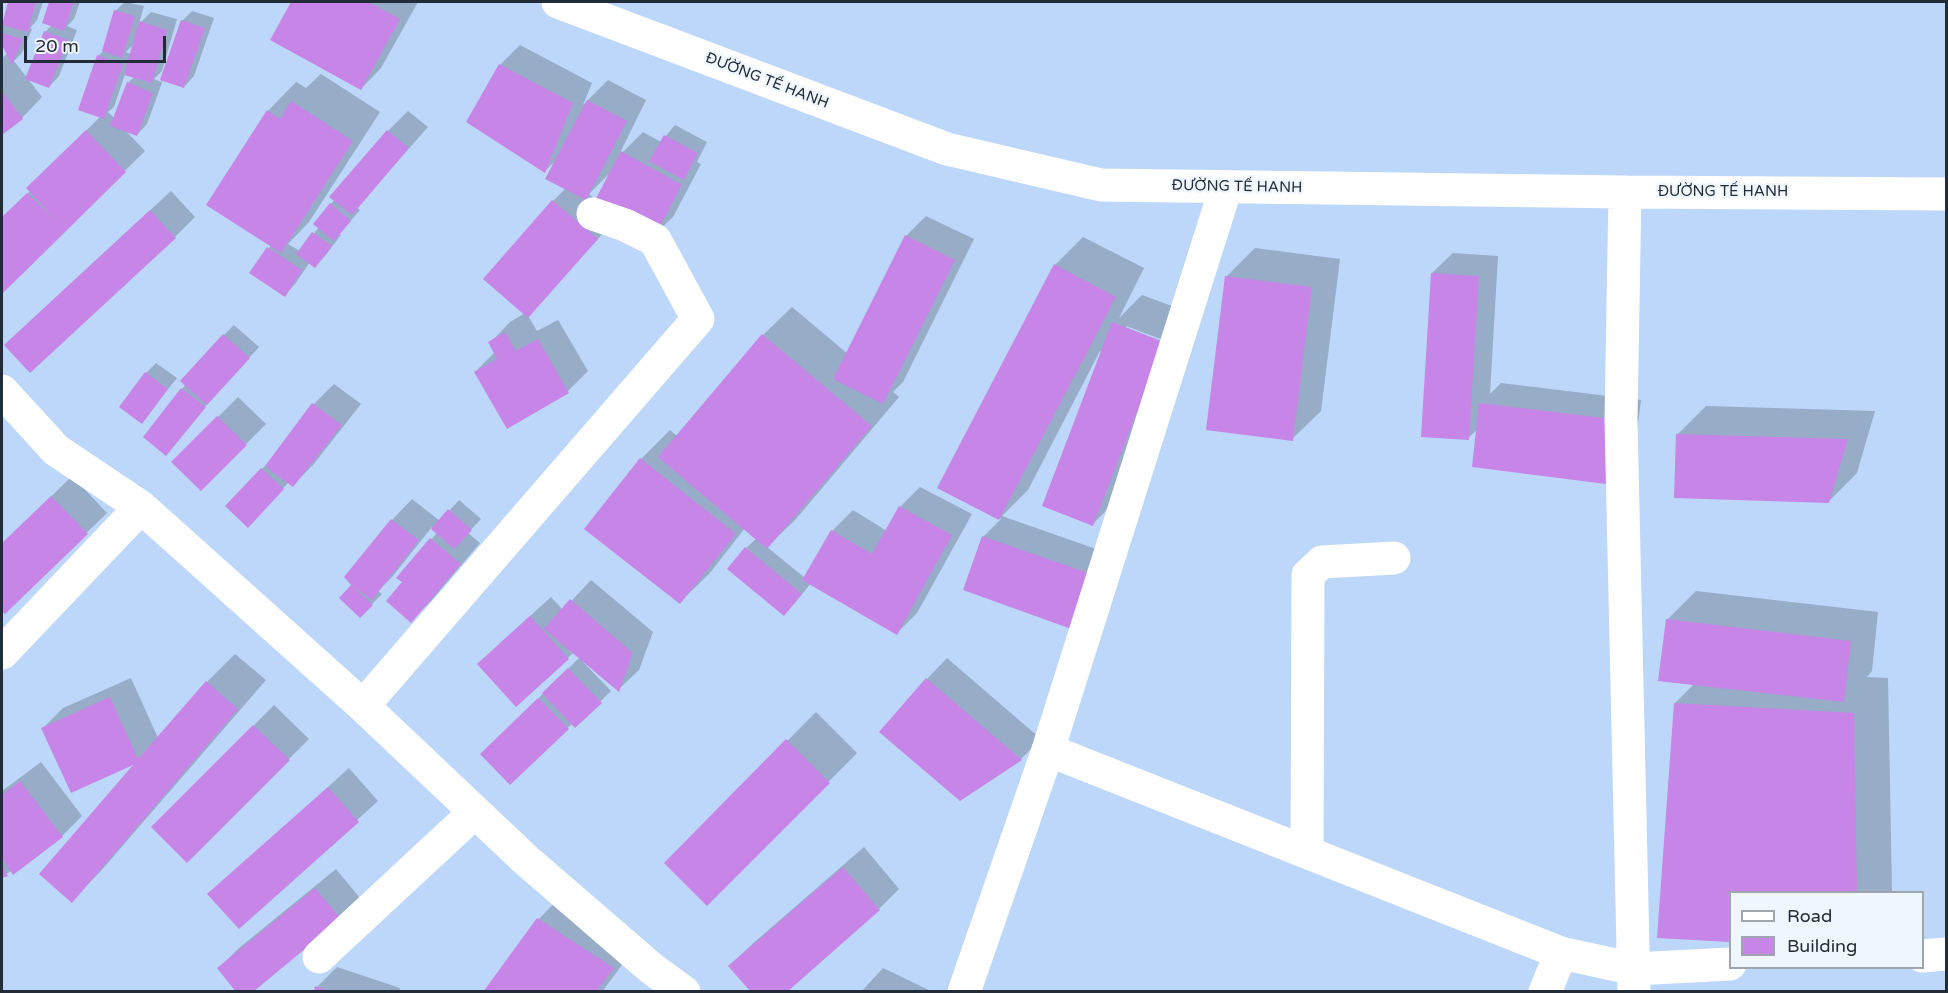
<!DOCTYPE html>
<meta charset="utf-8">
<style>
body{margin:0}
#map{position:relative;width:1948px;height:993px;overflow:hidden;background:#bcd7f9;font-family:"Varela Round",sans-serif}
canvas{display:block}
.frame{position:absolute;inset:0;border:3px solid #222c39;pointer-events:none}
.legend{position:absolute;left:1729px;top:891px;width:195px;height:78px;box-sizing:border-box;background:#f0f6fd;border:2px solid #9ea5af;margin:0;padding:8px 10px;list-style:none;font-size:18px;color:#222c39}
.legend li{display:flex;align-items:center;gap:12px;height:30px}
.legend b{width:30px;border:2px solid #9ea5af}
.scale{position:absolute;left:24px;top:36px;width:142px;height:27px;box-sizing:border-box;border:3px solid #222c39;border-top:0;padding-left:8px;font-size:18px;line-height:21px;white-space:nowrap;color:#222c39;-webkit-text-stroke:4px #f0f6fd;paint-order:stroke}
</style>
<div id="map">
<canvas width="1948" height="993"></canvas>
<div class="frame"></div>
<ul class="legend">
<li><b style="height:8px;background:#fff"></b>Road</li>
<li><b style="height:16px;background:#c685e7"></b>Building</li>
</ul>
<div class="scale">20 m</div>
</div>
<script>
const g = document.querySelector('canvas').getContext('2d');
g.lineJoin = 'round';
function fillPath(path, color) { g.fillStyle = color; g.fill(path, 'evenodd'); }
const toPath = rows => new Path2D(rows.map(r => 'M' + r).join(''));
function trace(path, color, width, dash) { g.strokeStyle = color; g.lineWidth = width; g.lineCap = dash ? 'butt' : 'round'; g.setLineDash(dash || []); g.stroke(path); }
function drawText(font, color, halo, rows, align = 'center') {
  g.font = font + ' "Varela Round",sans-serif'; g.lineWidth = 5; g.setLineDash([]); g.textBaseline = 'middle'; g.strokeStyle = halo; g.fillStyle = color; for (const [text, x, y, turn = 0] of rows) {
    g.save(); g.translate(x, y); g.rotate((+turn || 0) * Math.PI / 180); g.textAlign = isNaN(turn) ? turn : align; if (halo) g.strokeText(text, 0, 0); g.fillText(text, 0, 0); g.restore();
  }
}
fillPath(toPath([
 [9,2,43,2,37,20,30,28,32,29,22,53,14,61,42,97,22,118,2,133,2,58,8,53,2,42,2,25],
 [50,2,80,2,74,19,67,26,77,30,59,76,49,87,45,32,52,25,44,22],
 [125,2,144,6,139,24,151,12,177,19,162,71,154,79,161,82,182,21,192,11,214,18,194,76,184,87,163,80,147,124,137,135,126,131,145,151,2,292,2,218,30,191,28,188,101,116,98,56,103,51,115,11],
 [134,44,131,54,126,52],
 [125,74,134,77,128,83,114,118,108,112,114,107],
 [293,2,418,2,381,68,361,89,272,40],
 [520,45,592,83,583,105,608,80,646,100,618,157,643,132,661,142,675,125,707,142,697,162,701,164,673,217,652,237,617,218,528,316,537,331,558,320,588,371,568,391,508,427,475,372,495,352,490,343,510,322,525,313,553,201,566,188,556,160,545,171,500,65],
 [609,174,596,200,589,194],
 [321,74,380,112,309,222,288,244,300,251,319,227,331,204,388,131,408,111,428,127,357,207,360,210,339,234,341,235,325,256,315,266,310,262,295,284,285,295,252,273,271,245,268,111,296,82,306,88],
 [171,191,195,217,175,237,26,325],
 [926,216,974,239,903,382,893,392,899,397,796,519,767,547,805,578,832,531,853,510,887,531,900,507,920,487,972,514,917,613,897,633,811,583,794,604,746,548,757,538,745,528,709,574,680,602,586,528,641,459,670,430,677,436,763,335,792,307,848,354,906,236],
 [1083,237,1144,268,1119,318,1142,295,1191,313,1121,495,1093,524,1102,352,1100,351,1028,490,1002,516,1116,556,1097,608,983,537,1001,519,939,487,1055,265],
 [1126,326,1171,343,1170,346,1126,329],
 [1255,248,1340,259,1321,411,1292,439,1226,277],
 [1453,253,1498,256,1490,394,1501,383,1641,400,1633,463,1478,429,1468,438,1432,273],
 [234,325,259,347,214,396,166,454,145,437,224,335],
 [156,363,177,378,142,422,146,373],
 [334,384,361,404,313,465,293,485,289,482,258,515,262,469,272,459,314,404],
 [238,397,266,424,201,489,173,462],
 [1706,406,1875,411,1857,473,1829,501,1678,434],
 [72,476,107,513,5,612,2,609,2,545],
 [412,499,440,521,459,500,481,519,468,533,480,543,431,601,411,621,404,582,398,577,438,532,432,527,392,577,378,591,382,594,360,616,341,598,353,585,346,577,392,520],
 [591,580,653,632,639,670,618,690,584,661,583,662,611,691,575,726,573,723,510,783,482,754,580,657,574,652,568,658,499,644,551,597,563,610],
 [1696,591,1878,612,1872,671,1867,677,1888,678,1892,892,1730,892,1730,940,1659,937,1675,703,1695,683,1667,620],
 [235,654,266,680,100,872,71,901,139,761,43,728,63,708,131,678,158,738,207,682],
 [947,658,1041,739,1021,759,960,799,881,732,927,679],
 [274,705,309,739,187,861,153,827],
 [816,712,857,753,707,904,666,863],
 [41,762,82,816,62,836,2,877,2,791],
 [349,768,378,801,239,927,209,894],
 [864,847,899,889,879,909,730,966,750,946],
 [336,869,360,898,340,918,219,968,239,948],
 [567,890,641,939,602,992,485,992,539,919],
 [337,967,400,988,399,992,315,992,317,987],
 [883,968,933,992,861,992]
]), '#0003');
fillPath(toPath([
 [8,2,36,2,28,32,2,25],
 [49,2,74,2,64,31,42,23],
 [291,2,369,2,400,19,361,90,270,40],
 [114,10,135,16,122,58,102,51],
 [181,20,205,28,184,88,160,80],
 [139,21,167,30,152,83,124,75],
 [44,31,68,40,49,88,25,79],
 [2,33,23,39,12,65,2,45],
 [97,55,123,64,104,119,78,110],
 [499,64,573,103,545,173,466,122],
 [127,82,153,93,137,136,110,126],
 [2,91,23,119,2,135],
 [587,100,627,121,586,200,545,179],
 [291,101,353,141,281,253,206,205,267,110,280,119],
 [86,130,126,172,2,294,2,217,27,193,58,222,26,188],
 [387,130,409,148,352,215,329,197],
 [664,135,698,153,684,180,649,161],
 [621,151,682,185,653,239,592,206],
 [552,200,598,239,528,318,483,279],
 [330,203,351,221,334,241,313,224],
 [150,210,176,238,30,373,4,345],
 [312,232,332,246,315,268,296,254],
 [905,235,955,260,883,404,833,379],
 [267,247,302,270,285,297,249,273],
 [1054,264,1116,297,999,520,937,488],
 [1431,273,1479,276,1469,440,1421,437],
 [1225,276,1312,287,1293,441,1206,430],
 [1112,322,1164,342,1093,526,1042,506],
 [505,332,516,351,538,339,569,393,507,429,474,372,497,359,488,342],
 [223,334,250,358,207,405,180,381],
 [762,334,872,426,767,549,658,457],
 [145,372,168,389,142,424,119,407],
 [181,388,206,407,166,456,143,437],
 [312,403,342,425,293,487,265,466],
 [1479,403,1621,420,1614,485,1472,467],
 [217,416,247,445,201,491,171,462],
 [1676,434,1848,439,1829,503,1674,498],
 [640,458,736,534,680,604,584,529],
 [261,468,284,489,248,528,225,506],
 [51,496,88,534,5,614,2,611,2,543],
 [899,506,952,535,897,635,802,580,831,530,872,554],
 [448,509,472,530,454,549,431,529],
 [391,519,419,540,372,600,351,585,373,605,360,618,339,598,351,585,344,577],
 [982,536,1097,576,1077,631,963,590],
 [430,538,461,564,411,623,386,601,402,582,396,578],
 [745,547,802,594,784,616,727,569],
 [570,599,633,653,619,692,544,629],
 [530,616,569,659,516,707,477,664],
 [1666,619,1851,641,1844,702,1658,681],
 [568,668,602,703,575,728,542,693],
 [926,678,1022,760,960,801,879,732],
 [206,681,238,709,72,903,39,874,133,765,71,793,41,728,110,697,138,759],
 [538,698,569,729,510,785,480,754],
 [1674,703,1854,713,1857,892,1730,892,1730,942,1657,938],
 [253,725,290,760,187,863,151,827],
 [786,739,830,783,707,906,664,863],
 [20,781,63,837,13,875,2,859,2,795],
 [328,787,359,822,239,929,207,894],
 [2,865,8,876,2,878],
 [843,867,880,910,787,992,751,992,728,966],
 [315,888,341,919,253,992,236,992,217,968],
 [537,918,614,968,596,992,483,992],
 [315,986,330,991,330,992,314,992]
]), '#c685e7');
trace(toPath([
 [558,2,947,149,1101,185,1625,192,1946,194],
 [1625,192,1621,420,1634,992],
 [2,391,56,450,141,507,363,706,526,860,651,968,684,992],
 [2,653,141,507],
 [363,706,698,319,655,240,625,225,593,214],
 [1048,750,1561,953,1634,969,1730,964],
 [1307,852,1308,575,1322,562,1394,558],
 [1922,956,1946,954],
 [319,957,475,812],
 [964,992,1048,750,1226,187],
 [1545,992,1561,953]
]), '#fff', 33);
drawText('15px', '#222c39', '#f0f6fd', [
 ["ĐƯỜNG TẾ HANH",767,81,21],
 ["ĐƯỜNG TẾ HANH",1237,187,1],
 ["ĐƯỜNG TẾ HANH",1723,192]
]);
</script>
